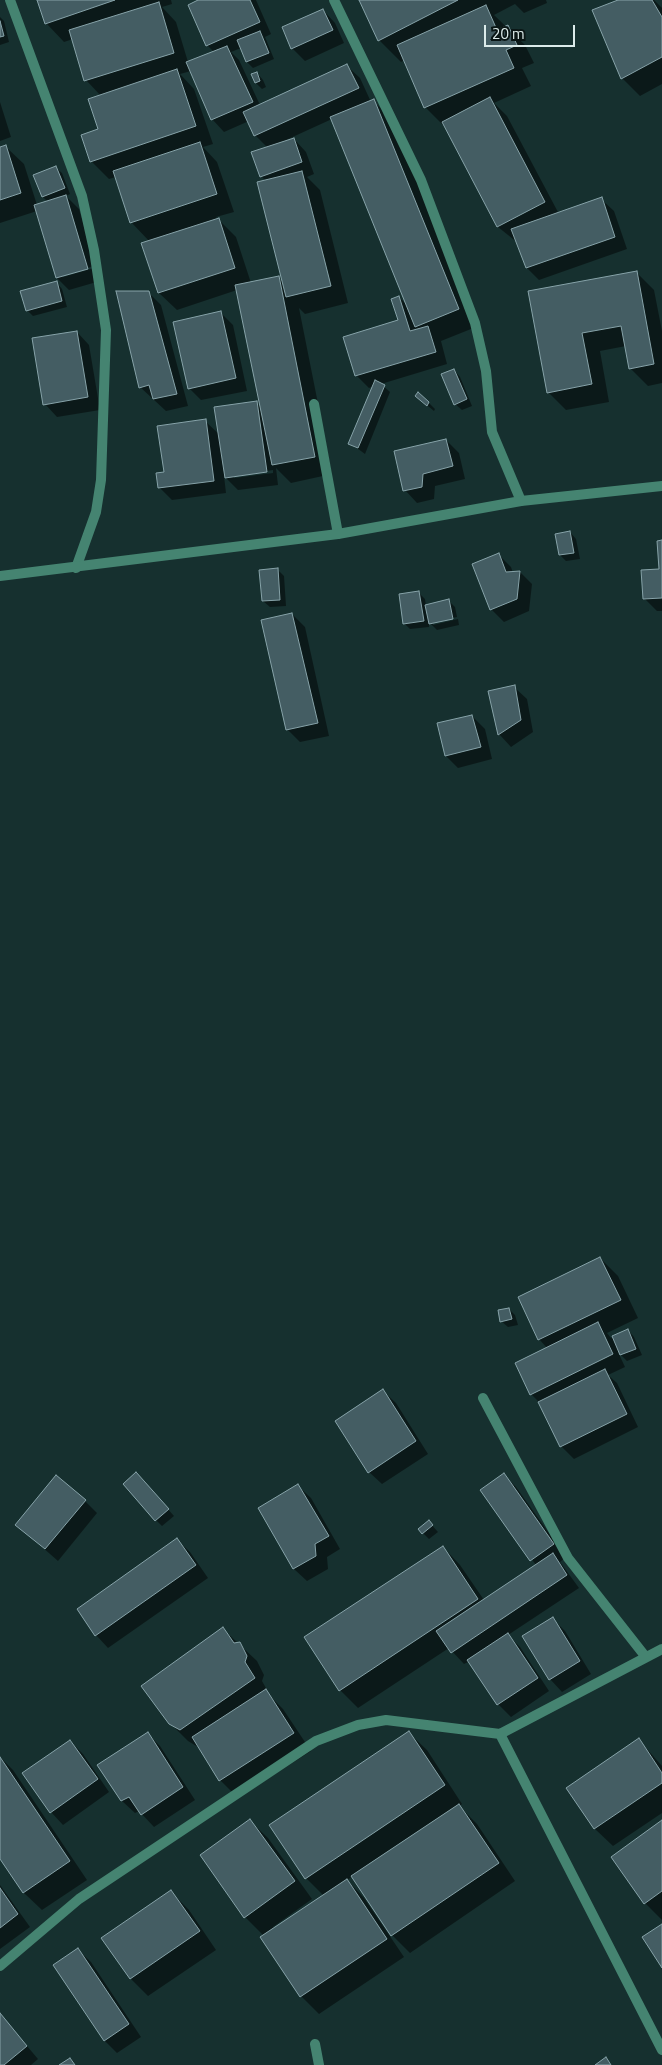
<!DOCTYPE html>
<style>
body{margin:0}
#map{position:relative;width:662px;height:2065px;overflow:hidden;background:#16302f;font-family:"Titillium Web",sans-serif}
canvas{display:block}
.scale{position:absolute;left:484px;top:25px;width:91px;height:22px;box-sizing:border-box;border:2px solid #dcebea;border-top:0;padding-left:6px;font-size:15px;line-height:18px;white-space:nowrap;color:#dcebea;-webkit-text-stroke:4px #0a1615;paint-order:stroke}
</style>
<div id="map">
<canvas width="662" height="2065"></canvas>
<div class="scale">20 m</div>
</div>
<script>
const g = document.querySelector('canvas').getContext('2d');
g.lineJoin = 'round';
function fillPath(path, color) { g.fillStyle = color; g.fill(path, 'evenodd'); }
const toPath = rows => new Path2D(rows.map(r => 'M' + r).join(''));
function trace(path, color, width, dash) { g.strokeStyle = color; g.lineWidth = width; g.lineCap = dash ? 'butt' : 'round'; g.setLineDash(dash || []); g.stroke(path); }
fillPath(toPath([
 [38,0,171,0,172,4,162,7,176,22,188,62,214,52,207,45,201,0,256,0,271,34,265,37,274,59,253,68,247,62,241,48,231,52,239,60,260,105,347,66,360,78,371,102,373,101,391,118,476,327,441,341,447,364,381,384,390,392,365,454,350,443,374,386,369,388,356,375,399,321,399,297,409,307,332,119,286,140,294,139,306,152,314,174,307,177,320,190,348,303,305,314,299,308,332,474,291,483,276,468,278,485,238,490,224,476,226,493,172,500,159,487,165,473,205,421,220,435,256,402,261,408,237,290,177,310,159,293,150,242,131,222,116,177,109,179,91,161,100,130,101,96,86,80,73,39,64,42,47,24],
 [191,71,212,119,224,132,249,121,255,135,268,148,261,176,266,181,284,283,278,278,251,283,236,237,216,217,234,212,217,162,203,147,213,144,194,89,180,74],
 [273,470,273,473,234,478,234,476],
 [360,0,546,0,547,3,524,13,515,4,494,15,525,45,534,63,522,68,531,86,494,103,507,116,559,214,601,199,614,211,627,249,539,280,527,268,518,243,498,227,445,124,443,125,425,107,405,60,401,62,379,40],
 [622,0,654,0,662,8,662,84,640,96,622,78],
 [323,10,335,23,344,43,305,61,292,48],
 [0,17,4,21,9,42,0,45],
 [257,73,263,80,266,87,262,89,256,83],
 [0,102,11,137,0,141],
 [6,147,24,164,37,205,48,202,43,197,34,176,55,167,62,173,70,194,66,196,79,209,100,281,69,290,57,278,37,211,0,223,0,148],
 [94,266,94,268,63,277,63,275],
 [636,272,654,290,662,331,662,383,648,386,630,368,626,346,600,351,609,402,566,410,548,392,530,292],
 [56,282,62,289,67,307,33,316,27,310],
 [148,292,161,305,188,406,166,411,140,387],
 [221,313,233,325,247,391,201,400,189,388],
 [77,332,89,345,100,410,57,417,45,404],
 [454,370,460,377,472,406,462,410,455,404],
 [423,402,429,403,435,409,434,411],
 [446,440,459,453,465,479,435,486,434,499,417,503,405,490],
 [570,532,576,539,580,559,566,561,560,555,556,535],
 [662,542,662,611,657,611,644,598,661,570],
 [499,555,511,567,513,573,520,572,532,584,529,611,504,622,491,609],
 [277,569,284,576,286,606,270,607,263,601],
 [419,593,425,599,426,606,449,601,455,607,457,617,433,622,433,625,458,619,459,625,437,630,429,622,429,627,410,629,404,623],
 [292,614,305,627,329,736,300,742,288,730],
 [514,687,527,699,533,732,511,747,499,734],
 [472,716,485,729,492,759,458,768,446,756],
 [600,1258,618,1276,638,1318,607,1333,611,1338,628,1330,634,1337,642,1355,627,1361,618,1352,625,1367,608,1375,617,1383,638,1427,574,1459,561,1446,540,1403,531,1394,547,1348,539,1339],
 [509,1309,515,1315,518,1325,508,1327,501,1321],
 [383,1391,396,1403,428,1454,382,1484,369,1472],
 [504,1475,516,1487,566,1557,560,1562,579,1588,508,1635,520,1647,549,1691,511,1717,498,1704,470,1661,464,1664,449,1648,358,1708,340,1690,443,1547,460,1565,484,1600,536,1565,482,1491],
 [142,1480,174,1516,162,1526,156,1520],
 [298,1486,311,1498,340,1549,327,1557,328,1569,307,1581,294,1569,259,1509],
 [85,1501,97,1513,58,1561,17,1525],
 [429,1522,438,1532,429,1539,423,1533],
 [177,1540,190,1552,208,1578,108,1648,96,1635,78,1610],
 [553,1619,565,1631,591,1674,562,1692,550,1679],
 [223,1629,257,1661,264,1675,262,1681,271,1697,283,1709,311,1751,238,1798,220,1780,198,1747,188,1741,170,1723],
 [409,1733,427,1750,462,1804,459,1806,477,1824,515,1881,410,1953,392,1935,353,1876,347,1880,364,1898,404,1957,319,2014,301,1996,262,1937,264,1936,245,1917,250,1821,268,1838,312,1899,273,1927,275,1929,324,1896,306,1878],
 [148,1734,160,1746,195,1800,154,1827,139,1811,135,1813,122,1801,99,1766],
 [639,1740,662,1766,662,1813,613,1846,595,1829,568,1788],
 [70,1741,83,1754,109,1792,63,1825,51,1812],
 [0,1757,13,1770,87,1880,42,1910,24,1893,0,1857],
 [662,1821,662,1920,645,1903],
 [0,1885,30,1927,0,1949],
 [171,1892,189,1910,216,1950,148,1996,131,1979],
 [78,1950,91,1962,141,2037,117,2053,105,2041],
 [0,2014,38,2059,31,2065,0,2065]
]), '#0007');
const building = toPath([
 [37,0,115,0,45,24,37,0],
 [198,0,250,0,260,22,206,46,188,5,198,0],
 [359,0,458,0,378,41,359,0],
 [618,0,652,0,662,17,662,57,621,79,592,10,618,0],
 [159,2,174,53,84,81,69,30,159,2],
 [486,5,497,30,508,25,517,45,506,50,514,68,424,108,397,45,486,5],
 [323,9,333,30,291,49,282,27,323,9],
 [0,21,4,36,0,37,0,21],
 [260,31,269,53,246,62,237,40,260,31],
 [227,46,253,102,211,120,186,62,227,46],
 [347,64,359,88,254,136,243,112,347,64],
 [177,69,196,126,90,162,81,135,98,129,88,99,177,69],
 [257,72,260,81,255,83,251,74,257,72],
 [490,97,545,202,497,227,442,122,490,97],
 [374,99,459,309,415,327,330,117,374,99],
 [294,138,302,162,260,177,251,152,294,138],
 [200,142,217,194,130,223,113,171,200,142],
 [6,145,21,193,0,200,0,147,6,145],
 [56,166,65,188,42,197,33,175,56,166],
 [302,171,331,286,286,297,257,182,302,171],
 [66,195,88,269,56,278,34,205,66,195],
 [602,197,615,237,526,268,511,229,602,197],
 [219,218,235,268,158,293,141,243,219,218],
 [637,271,654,364,629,369,621,326,582,333,592,384,547,393,528,291,637,271],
 [279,276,315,457,272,465,235,285,279,276],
 [57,281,62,301,26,311,20,291,57,281],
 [116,291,149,291,177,394,153,399,149,385,139,388,116,291],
 [399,296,410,331,428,326,436,352,355,376,343,337,398,320,391,299,399,296],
 [221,311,236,378,188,389,173,322,221,311],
 [77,331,88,397,43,405,32,338,77,331],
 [454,369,467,399,454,405,441,374,454,369],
 [375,380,385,385,358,448,348,444,375,380],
 [418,392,429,402,427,406,415,396,418,392],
 [257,401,267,472,225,478,214,407,257,401],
 [206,419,214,481,158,488,156,473,164,472,157,426,206,419],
 [446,439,453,466,423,474,422,487,403,491,394,451,446,439],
 [570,531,574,553,559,555,555,534,570,531],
 [662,540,662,598,643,599,641,570,659,569,657,541,662,540],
 [499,553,506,572,520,571,517,599,490,610,472,564,499,553],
 [278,568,280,600,262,601,259,570,278,568],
 [419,591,424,621,403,624,399,594,419,591],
 [449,599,453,619,429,624,425,605,449,599],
 [292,613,318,723,286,730,261,620,292,613],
 [515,685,521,720,498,735,488,691,515,685],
 [472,715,481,747,445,756,437,723,472,715],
 [600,1257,621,1300,538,1340,518,1297,600,1257],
 [509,1308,512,1319,500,1322,498,1310,509,1308],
 [598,1322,613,1354,530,1395,515,1363,598,1322],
 [628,1329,636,1349,620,1355,612,1336,628,1329],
 [605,1369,627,1414,560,1447,538,1402,605,1369],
 [383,1389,416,1441,368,1473,335,1421,383,1389],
 [136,1472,169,1509,155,1521,123,1484,136,1472],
 [504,1473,554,1544,530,1561,480,1490,504,1473],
 [56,1475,86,1500,45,1549,15,1525,56,1475],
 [298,1484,329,1536,315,1544,316,1556,293,1569,258,1508,298,1484],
 [429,1520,433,1525,422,1534,418,1529,429,1520],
 [177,1538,196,1565,95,1636,77,1609,177,1538],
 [443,1546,478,1599,339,1691,304,1637,443,1546],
 [553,1553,567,1575,451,1653,436,1631,553,1553],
 [553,1617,580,1661,549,1680,522,1636,553,1617],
 [223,1627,234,1643,240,1642,247,1656,245,1662,255,1678,180,1730,169,1724,141,1686,223,1627],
 [508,1633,538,1678,497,1705,467,1660,508,1633],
 [266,1689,294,1733,219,1781,192,1737,266,1689],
 [409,1731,445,1785,305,1879,269,1825,409,1731],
 [148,1732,183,1787,141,1815,129,1797,121,1801,97,1765,148,1732],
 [639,1738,662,1773,662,1783,594,1829,566,1788,639,1738],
 [70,1740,98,1779,50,1813,22,1773,70,1740],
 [0,1757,70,1861,23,1893,0,1859,0,1757],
 [459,1804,499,1863,391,1936,351,1876,459,1804],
 [250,1819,295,1881,244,1918,200,1855,250,1819],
 [662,1820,662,1891,644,1904,611,1857,662,1820],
 [347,1879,387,1939,300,1997,260,1937,347,1879],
 [0,1888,18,1914,0,1928,0,1888],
 [171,1890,200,1931,130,1979,101,1938,171,1890],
 [662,1924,662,1968,642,1937,662,1924],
 [78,1948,129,2024,104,2041,53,1965,78,1948],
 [0,2013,27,2046,4,2065,0,2065,0,2013],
 [606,2057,611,2065,595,2065,606,2057],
 [70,2058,75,2065,59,2065,70,2058]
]);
fillPath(building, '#445d63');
trace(building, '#87a3a9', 1);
trace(toPath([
 [10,0,82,196,94,250,106,330,101,480,96,512,76,568],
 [334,0,421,180,475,323,486,371,492,432,521,501],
 [314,404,338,534],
 [483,1398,568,1558,645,1656],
 [500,1734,662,2050],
 [0,1966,79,1899,316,1741,358,1725,386,1720,500,1734,662,1649],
 [315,2044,319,2065]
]), '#458471', 10);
trace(toPath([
 [0,576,338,534,521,501,662,486]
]), '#458471', 10);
</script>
